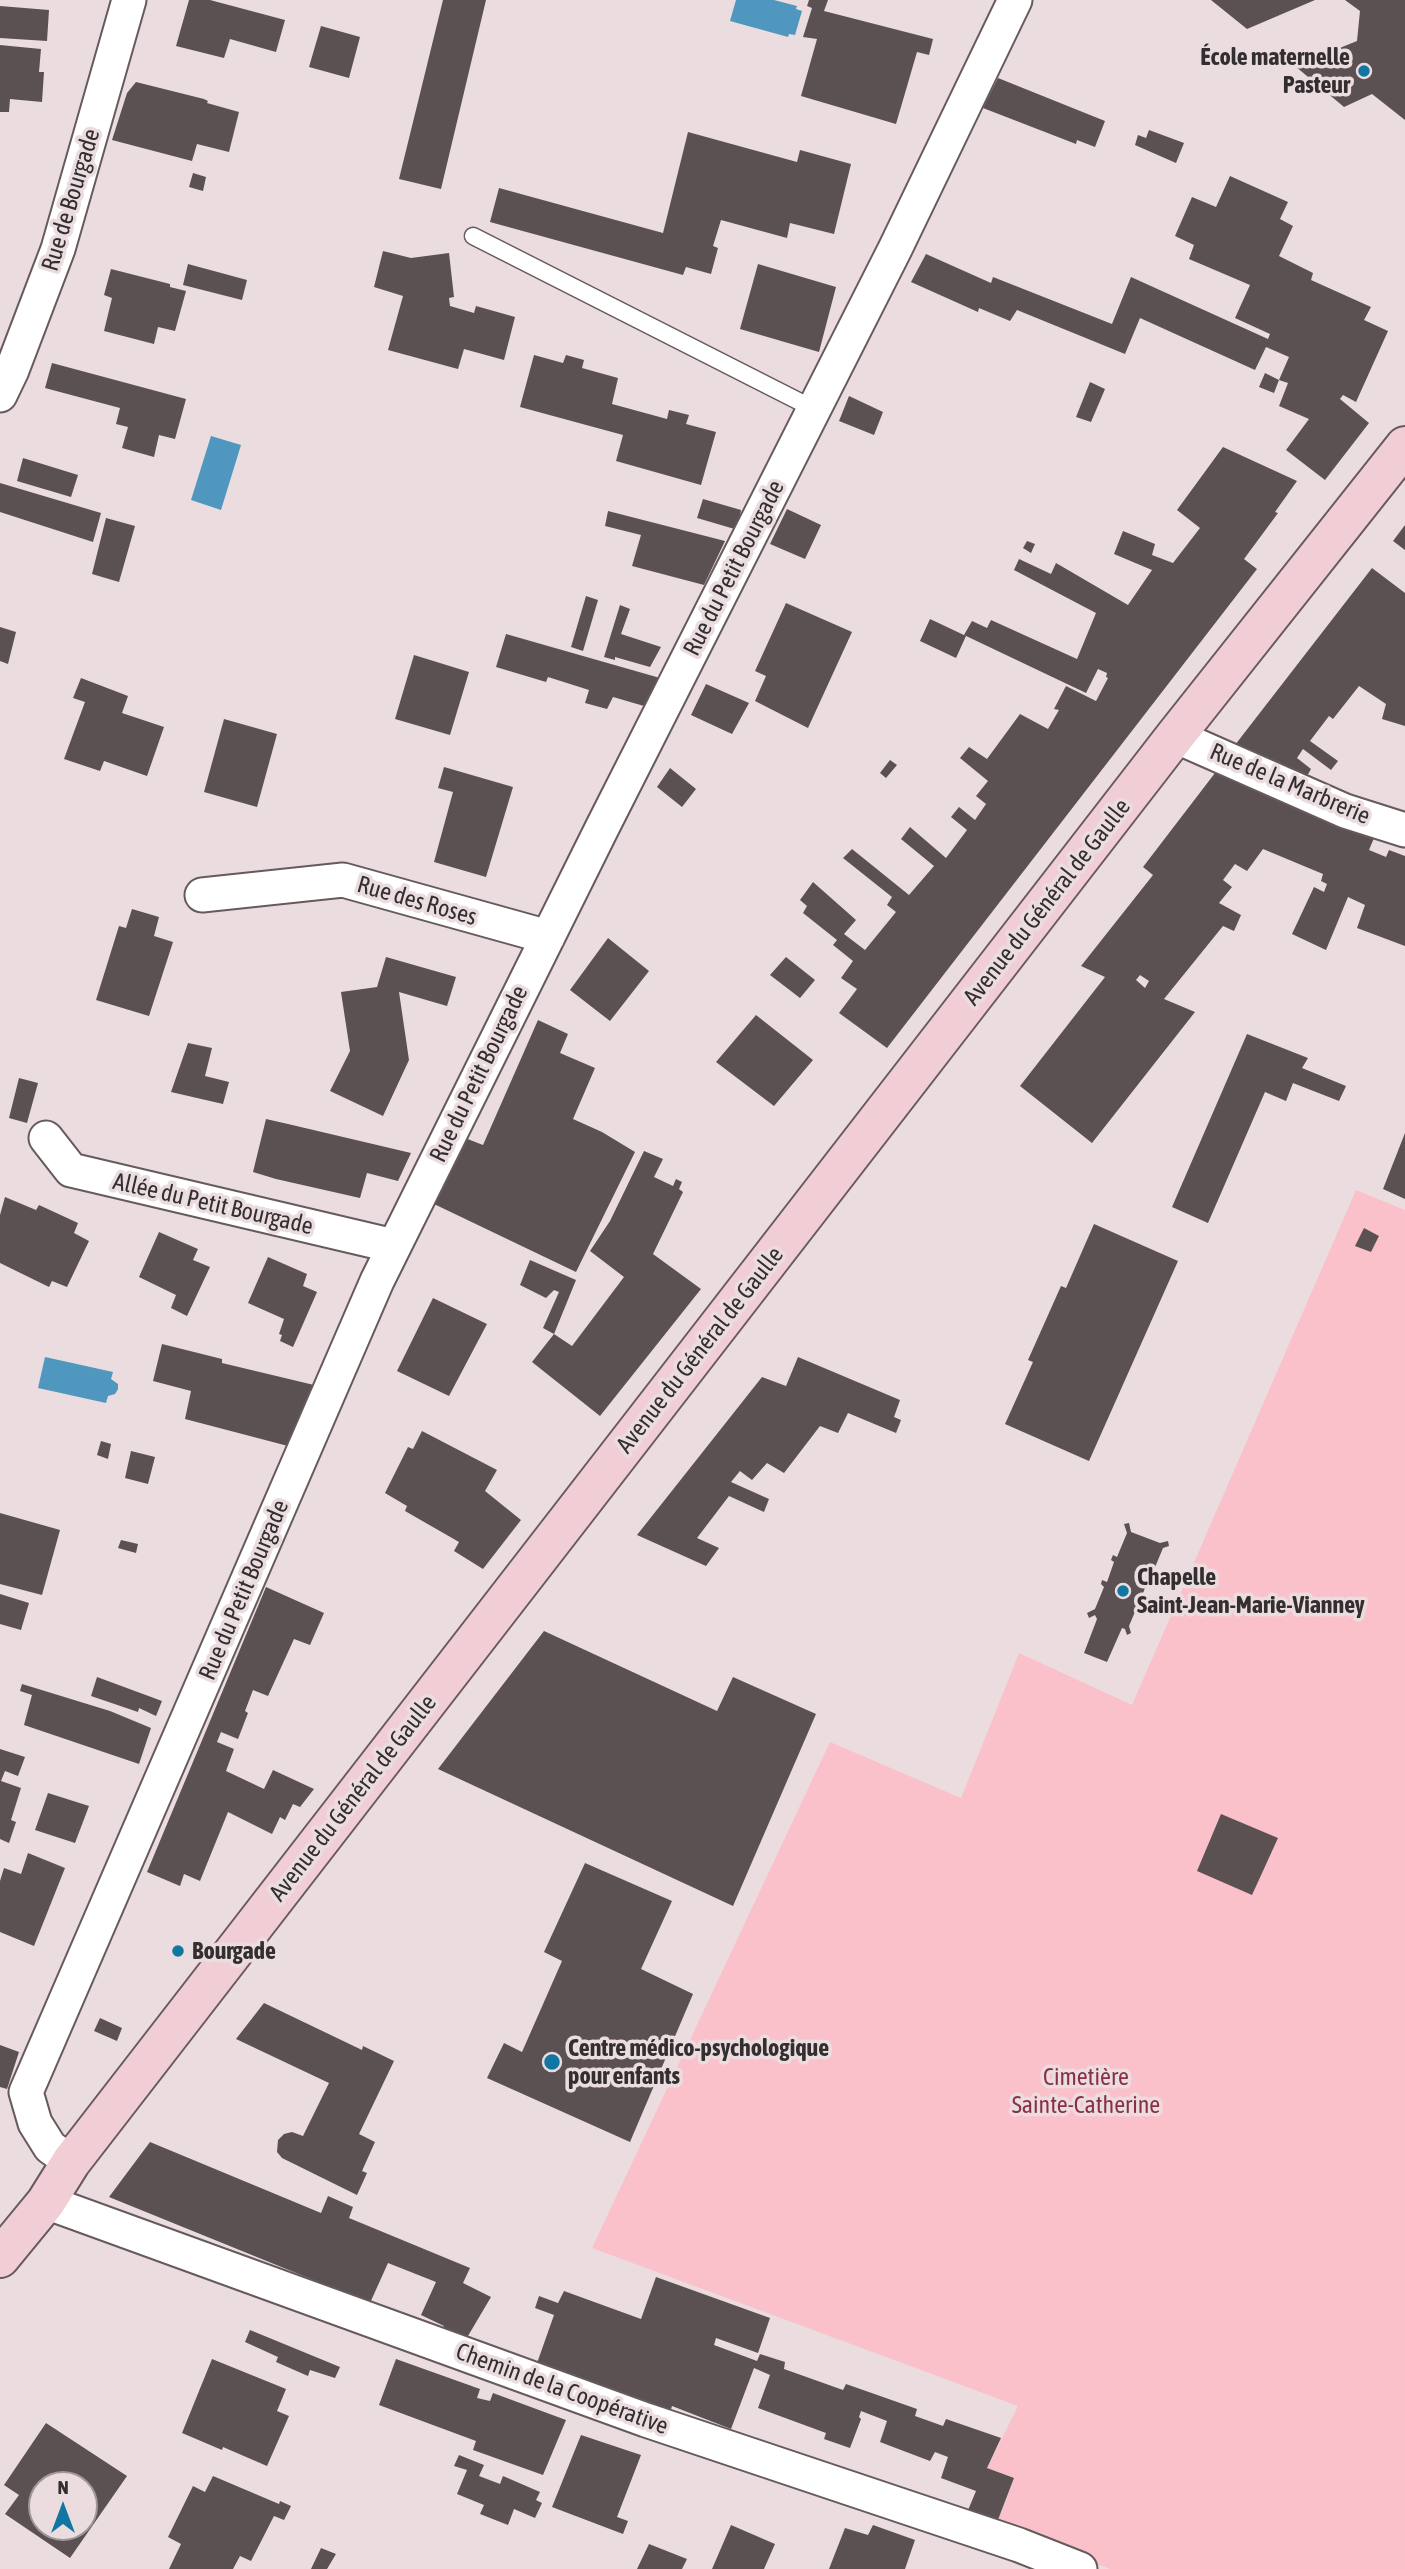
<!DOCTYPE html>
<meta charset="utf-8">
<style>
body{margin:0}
#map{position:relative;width:1405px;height:2569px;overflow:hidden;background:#ebdddf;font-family:"Asap Condensed",sans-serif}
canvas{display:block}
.north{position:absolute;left:28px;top:2471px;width:70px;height:70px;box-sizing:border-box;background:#ebdddf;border:2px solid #a19799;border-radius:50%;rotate:0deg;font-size:19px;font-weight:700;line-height:28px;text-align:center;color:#332e2f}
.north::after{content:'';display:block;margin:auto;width:24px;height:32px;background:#1176a2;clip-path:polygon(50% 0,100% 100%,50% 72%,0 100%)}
</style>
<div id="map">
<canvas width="1405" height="2569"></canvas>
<div class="north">N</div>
</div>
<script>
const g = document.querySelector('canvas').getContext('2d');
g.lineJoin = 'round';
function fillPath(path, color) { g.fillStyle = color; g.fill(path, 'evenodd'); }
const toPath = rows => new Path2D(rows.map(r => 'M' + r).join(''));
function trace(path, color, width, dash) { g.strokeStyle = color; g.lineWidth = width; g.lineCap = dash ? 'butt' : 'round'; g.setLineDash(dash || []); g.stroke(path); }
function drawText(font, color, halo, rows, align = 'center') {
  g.font = font + ' "Asap Condensed",sans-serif'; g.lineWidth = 7; g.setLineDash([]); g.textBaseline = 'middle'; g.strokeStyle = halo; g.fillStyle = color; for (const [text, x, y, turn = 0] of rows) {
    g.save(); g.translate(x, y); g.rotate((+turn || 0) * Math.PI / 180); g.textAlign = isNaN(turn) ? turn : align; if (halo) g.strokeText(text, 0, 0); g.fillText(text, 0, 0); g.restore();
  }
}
fillPath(toPath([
 [1356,1190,1405,1210,1405,2569,1110,2569,996,2525,1014,2479,987,2468,1018,2406,592,2248,830,1742,961,1798,1019,1653,1132,1705]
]), '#fac1cb');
fillPath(toPath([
 [736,0,774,0,797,6,796,9,802,11,795,35,789,34,788,37,730,21],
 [211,436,241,445,221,510,191,500],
 [45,1357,113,1372,111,1379,118,1384,118,1389,115,1394,108,1396,106,1403,38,1388]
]), '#4f97be');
fillPath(toPath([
 [189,0,210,0,285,20,276,52,230,39,224,58,176,46],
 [443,0,486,0,441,189,399,179],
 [809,0,828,0,824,11,933,39,929,55,917,52,896,124,801,96,817,39,803,37,812,8,807,6],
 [1211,0,1315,0,1247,29],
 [1345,0,1405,0,1405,120,1372,94,1344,107,1295,66,1357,41,1360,11],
 [0,6,49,10,47,41,0,38],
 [321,26,360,37,349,78,309,67],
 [0,45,41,49,39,72,44,72,42,102,10,99,9,112,0,112],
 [998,78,1105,121,1095,147,1077,140,1076,144,983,108],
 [136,82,204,99,208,101,207,103,239,112,229,152,197,144,192,161,112,140,127,93],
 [1149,130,1184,143,1176,163,1135,145,1138,135,1146,138],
 [688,132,797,162,800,150,851,164,834,234,790,223,787,238,721,220,713,246,718,248,711,274,686,267,683,275,490,222,499,188,663,233],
 [193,173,206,177,203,191,189,187],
 [1230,176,1288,202,1280,219,1293,226,1279,256,1313,273,1311,280,1371,307,1364,320,1388,331,1356,402,1343,395,1340,399,1369,423,1325,480,1286,450,1309,419,1279,406,1288,383,1279,380,1289,357,1266,347,1255,370,1140,318,1125,354,1017,310,1010,321,979,308,978,312,911,282,926,254,991,283,993,277,1112,324,1131,277,1268,339,1270,334,1235,318,1250,285,1189,259,1194,245,1175,236,1192,197,1216,207],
 [383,251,411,258,449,253,454,297,449,298,450,306,474,313,476,306,515,317,504,360,464,349,458,369,388,350,403,296,374,287],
 [188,264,247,280,242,300,183,285],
 [758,264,836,287,819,352,740,329],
 [111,269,170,284,170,287,186,291,175,331,158,327,154,344,104,331,112,298,104,295],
 [534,355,563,363,566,355,584,360,582,368,618,378,612,404,667,419,669,410,689,415,686,424,716,432,701,485,616,461,623,435,520,407],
 [52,363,186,399,175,439,159,435,154,457,122,448,128,427,116,424,120,408,45,388],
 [1265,373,1279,380,1274,393,1259,387],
 [1090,382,1105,389,1091,422,1076,417],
 [849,396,883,412,874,435,839,421],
 [1223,447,1297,481,1275,512,1278,513,1244,559,1257,569,887,1048,839,1013,857,989,841,978,853,961,833,945,837,940,803,913,807,906,800,900,813,882,856,920,844,934,865,950,896,912,887,905,892,897,843,858,852,849,909,895,934,866,901,839,910,827,946,858,967,830,951,817,959,807,975,820,986,804,976,796,988,781,960,758,969,747,987,759,1020,714,1048,729,1059,710,1054,709,1066,686,1096,701,1108,678,1106,677,1107,673,1098,669,1086,693,964,635,972,621,987,628,991,620,1077,659,1096,613,1014,570,1019,559,1051,574,1056,563,1128,605,1152,570,1114,554,1123,531,1155,544,1152,555,1173,563,1200,528,1177,510],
 [23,458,78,475,71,497,17,481],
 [0,483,101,513,93,542,0,512],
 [703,499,741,510,738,530,697,518],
 [787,509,821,525,805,559,770,544],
 [608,511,725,541,704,585,632,566,641,535,605,526],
 [106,518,135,526,119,582,92,574],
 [1405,525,1405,550,1393,541],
 [1027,541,1035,544,1031,553,1023,548],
 [1372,568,1405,593,1405,726,1382,719,1386,704,1359,686,1333,719,1329,716,1310,741,1338,761,1331,770,1303,749,1297,758,1311,769,1307,776,1235,745],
 [586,596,598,600,583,651,571,647],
 [786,603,852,632,808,728,755,701,766,676,755,671],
 [620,605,630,609,621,634,661,647,650,667,615,657,615,660,604,657],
 [930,619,966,636,956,658,920,641],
 [0,627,16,632,8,664,0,661],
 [506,634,660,678,644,706,613,697,607,709,585,703,589,690,548,677,546,682,496,667],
 [414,655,469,672,450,735,395,719],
 [81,678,128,696,122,713,164,727,147,776,104,761,100,771,64,759,85,702,73,698],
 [706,684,749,703,732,734,691,715],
 [224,719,277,734,257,807,204,792],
 [890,760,897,765,886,778,880,773],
 [444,767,513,787,486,877,434,862,453,792,438,788],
 [670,768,696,789,682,807,657,787],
 [1215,773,1374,838,1369,850,1386,857,1389,850,1405,856,1405,946,1357,928,1365,905,1348,897,1326,950,1292,934,1314,887,1324,892,1327,884,1321,881,1323,874,1263,849,1247,871,1235,864,1223,880,1232,887,1219,903,1241,915,1234,931,1223,926,1164,999,1195,1012,1092,1143,1020,1086,1105,977,1081,966,1153,875,1143,867],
 [1140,975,1149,981,1145,988,1136,980],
 [132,909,159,917,154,936,173,942,149,1016,96,1000,119,926,126,928],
 [608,938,649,971,610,1021,570,990],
 [386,957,456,977,447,1006,399,992,409,1060,383,1116,330,1091,350,1051,341,992,377,987],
 [786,957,815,980,800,998,770,975],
 [756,1015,813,1060,774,1106,716,1062],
 [538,1020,568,1034,560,1053,595,1068,573,1119,602,1132,635,1152,576,1272,434,1204,465,1138,483,1145],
 [1247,1034,1308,1058,1302,1068,1346,1086,1339,1101,1293,1083,1286,1101,1265,1092,1208,1223,1172,1207],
 [188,1043,212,1048,205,1076,229,1082,223,1104,171,1092],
 [19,1078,38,1083,27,1123,9,1118],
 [266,1119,288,1124,411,1153,398,1181,367,1173,360,1198,276,1179,253,1172],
 [1405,1133,1405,1199,1383,1189],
 [644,1151,663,1159,654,1177,673,1186,676,1179,682,1182,679,1189,683,1192,653,1254,701,1289,600,1416,532,1362,554,1334,572,1346,624,1277,590,1251,610,1221],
 [5,1197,36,1210,39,1205,78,1223,74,1233,89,1241,67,1287,52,1281,49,1287,0,1263,0,1215],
 [1094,1224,1178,1261,1089,1461,1005,1424,1033,1362,1028,1360,1061,1286,1066,1288],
 [1364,1228,1379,1236,1371,1252,1355,1246],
 [159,1232,198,1249,193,1260,210,1267,187,1316,171,1308,176,1295,139,1277],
 [268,1257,307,1274,303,1286,317,1292,293,1347,280,1341,282,1335,279,1334,284,1319,248,1303],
 [530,1260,576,1280,554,1334,543,1328,559,1292,554,1290,546,1298,520,1285],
 [433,1298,487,1324,449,1396,397,1371],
 [162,1344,222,1359,222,1363,314,1385,288,1446,185,1419,191,1391,153,1381],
 [798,1357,900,1400,894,1417,901,1420,896,1433,848,1413,838,1433,820,1426,784,1473,767,1463,752,1480,740,1471,731,1482,769,1499,764,1512,729,1496,697,1538,719,1548,706,1566,637,1535,762,1377,786,1386],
 [422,1431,497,1470,485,1491,521,1520,483,1569,454,1551,459,1542,405,1511,407,1506,385,1493,408,1447,413,1449],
 [101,1441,111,1444,108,1459,97,1455],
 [131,1451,155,1457,148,1484,125,1478],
 [0,1513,60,1530,42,1595,0,1584],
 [1129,1523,1131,1532,1160,1543,1168,1541,1169,1546,1163,1548,1153,1572,1156,1574,1155,1579,1149,1577,1142,1596,1146,1598,1145,1602,1140,1600,1129,1626,1131,1633,1127,1635,1125,1629,1122,1628,1107,1662,1084,1653,1097,1619,1095,1615,1089,1618,1087,1613,1095,1609,1104,1587,1101,1584,1102,1580,1107,1582,1114,1562,1111,1560,1113,1555,1117,1557,1127,1533,1124,1524],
 [121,1540,138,1544,136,1553,118,1548],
 [266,1587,324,1613,310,1645,294,1639,268,1696,253,1690,245,1711,248,1713,238,1739,221,1732,217,1742,234,1749,226,1771,264,1789,273,1770,314,1789,300,1807,293,1804,285,1820,280,1817,272,1834,228,1812,200,1881,184,1874,180,1886,147,1872],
 [0,1594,29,1603,21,1630,0,1624],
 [544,1631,717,1711,733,1677,816,1714,733,1906,438,1769],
 [97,1677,162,1701,156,1716,139,1708,138,1712,91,1696],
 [22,1684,110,1711,151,1728,139,1764,24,1725,32,1695,20,1691],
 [0,1749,25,1757,18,1776,5,1771,1,1781,21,1788,11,1820,16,1822,9,1843,0,1839],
 [48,1793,89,1806,75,1843,35,1830],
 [1221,1814,1278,1838,1252,1895,1197,1871],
 [28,1853,65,1868,34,1946,0,1932,0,1881,4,1868,21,1874],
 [585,1863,672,1901,641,1969,693,1994,630,2142,487,2078,504,2043,522,2052,562,1961,544,1952],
 [264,2003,362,2050,363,2046,394,2061,359,2134,375,2142,362,2171,367,2173,357,2195,282,2158,277,2152,278,2140,284,2134,292,2132,303,2136,329,2083,236,2039],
 [100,2018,122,2028,117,2041,94,2031],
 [0,2045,19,2052,7,2089,0,2087],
 [150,2142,321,2213,328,2196,353,2207,349,2218,470,2268,463,2283,491,2297,465,2341,441,2331,444,2326,421,2315,436,2282,388,2263,370,2303,109,2197],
 [656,2277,770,2318,758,2353,716,2338,714,2345,757,2361,760,2354,785,2362,784,2369,843,2390,846,2384,883,2397,917,2409,915,2416,943,2426,946,2419,1001,2438,987,2468,1014,2478,996,2525,966,2515,976,2491,941,2478,948,2457,935,2452,930,2461,880,2442,887,2421,861,2411,859,2417,861,2419,850,2448,824,2439,826,2433,758,2408,770,2375,754,2368,731,2429,672,2406,670,2413,536,2366,554,2315,535,2308,539,2296,558,2303,564,2291,641,2319],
 [250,2330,340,2367,335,2378,310,2370,308,2376,276,2362,278,2357,245,2342],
 [212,2359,286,2389,277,2411,289,2416,267,2466,223,2447,222,2450,182,2433],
 [396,2359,480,2389,477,2398,490,2401,493,2393,566,2420,543,2475,473,2450,476,2441,379,2405],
 [46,2423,127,2476,70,2558,5,2514,19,2495,4,2485],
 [42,2485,84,2485,84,2527,42,2527],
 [581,2435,641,2455,617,2517,628,2521,623,2534,552,2507],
 [459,2455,484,2465,479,2476,500,2484,503,2476,540,2492,536,2500,542,2503,535,2518,514,2509,508,2525,480,2514,484,2505,457,2494,467,2470,454,2466],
 [213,2476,279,2504,280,2501,291,2506,284,2520,274,2516,251,2561,240,2556,233,2569,169,2569,181,2544,168,2537,193,2486,205,2492],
 [731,2525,775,2544,764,2569,712,2569],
 [873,2525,915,2540,905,2569,829,2569,845,2528,868,2535],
 [649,2544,687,2559,682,2569,637,2569],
 [321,2548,336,2554,327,2569,311,2569]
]), '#5b5052');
const lane = toPath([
 [473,236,814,409]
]);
const street = toPath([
 [0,395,12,370,58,249,129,0],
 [1175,736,1345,811,1405,830],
 [202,895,343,880,548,937],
 [46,1138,71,1170,394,1246],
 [71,2162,50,2147,35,2123,26,2092,377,1281,602,828,895,249,1015,0],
 [46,2202,646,2420,1019,2545,1080,2569]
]);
const secondary = toPath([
 [0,2258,46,2202,71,2162,1175,736,1405,446]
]);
trace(lane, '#665a5c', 19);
trace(street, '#665a5c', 37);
trace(secondary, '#665a5c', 42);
trace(lane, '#fff', 16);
trace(street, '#fff', 33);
trace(secondary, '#f1ced6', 38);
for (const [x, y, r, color] of [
 [1364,71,7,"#1176a2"],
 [1123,1591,7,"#1176a2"],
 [178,1951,7,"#1176a2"],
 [552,2062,9,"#1176a2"]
]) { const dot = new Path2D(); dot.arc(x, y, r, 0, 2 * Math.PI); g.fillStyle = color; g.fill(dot); trace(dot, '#ebdddf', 2.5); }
drawText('bold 24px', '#332e2f', '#ebdddf', [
 ["École maternelle",1350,57,"right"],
 ["Pasteur",1350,85,"right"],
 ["Chapelle",1137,1577],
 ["Saint-Jean-Marie-Vianney",1137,1605],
 ["Bourgade",192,1951],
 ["Centre médico-psychologique",568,2048],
 ["pour enfants",568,2076]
], 'left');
drawText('24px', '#332e2f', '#ebdddf', [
 ["Rue de Bourgade",71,200,-73],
 ["Rue du Petit Bourgade",734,568,-63],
 ["Rue de la Marbrerie",1290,784,23],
 ["Rue des Roses",417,901,16],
 ["Avenue du Général de Gaulle",1047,902,-52],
 ["Rue du Petit Bourgade",479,1074,-64],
 ["Allée du Petit Bourgade",213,1204,13],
 ["Avenue du Général de Gaulle",700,1350,-52],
 ["Rue du Petit Bourgade",244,1590,-67],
 ["Avenue du Général de Gaulle",353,1798,-52],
 ["Chemin de la Coopérative",562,2389,20]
]);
drawText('24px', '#893047', '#ebdddf', [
 ["Cimetière",1086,2077],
 ["Sainte-Catherine",1086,2105]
]);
</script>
